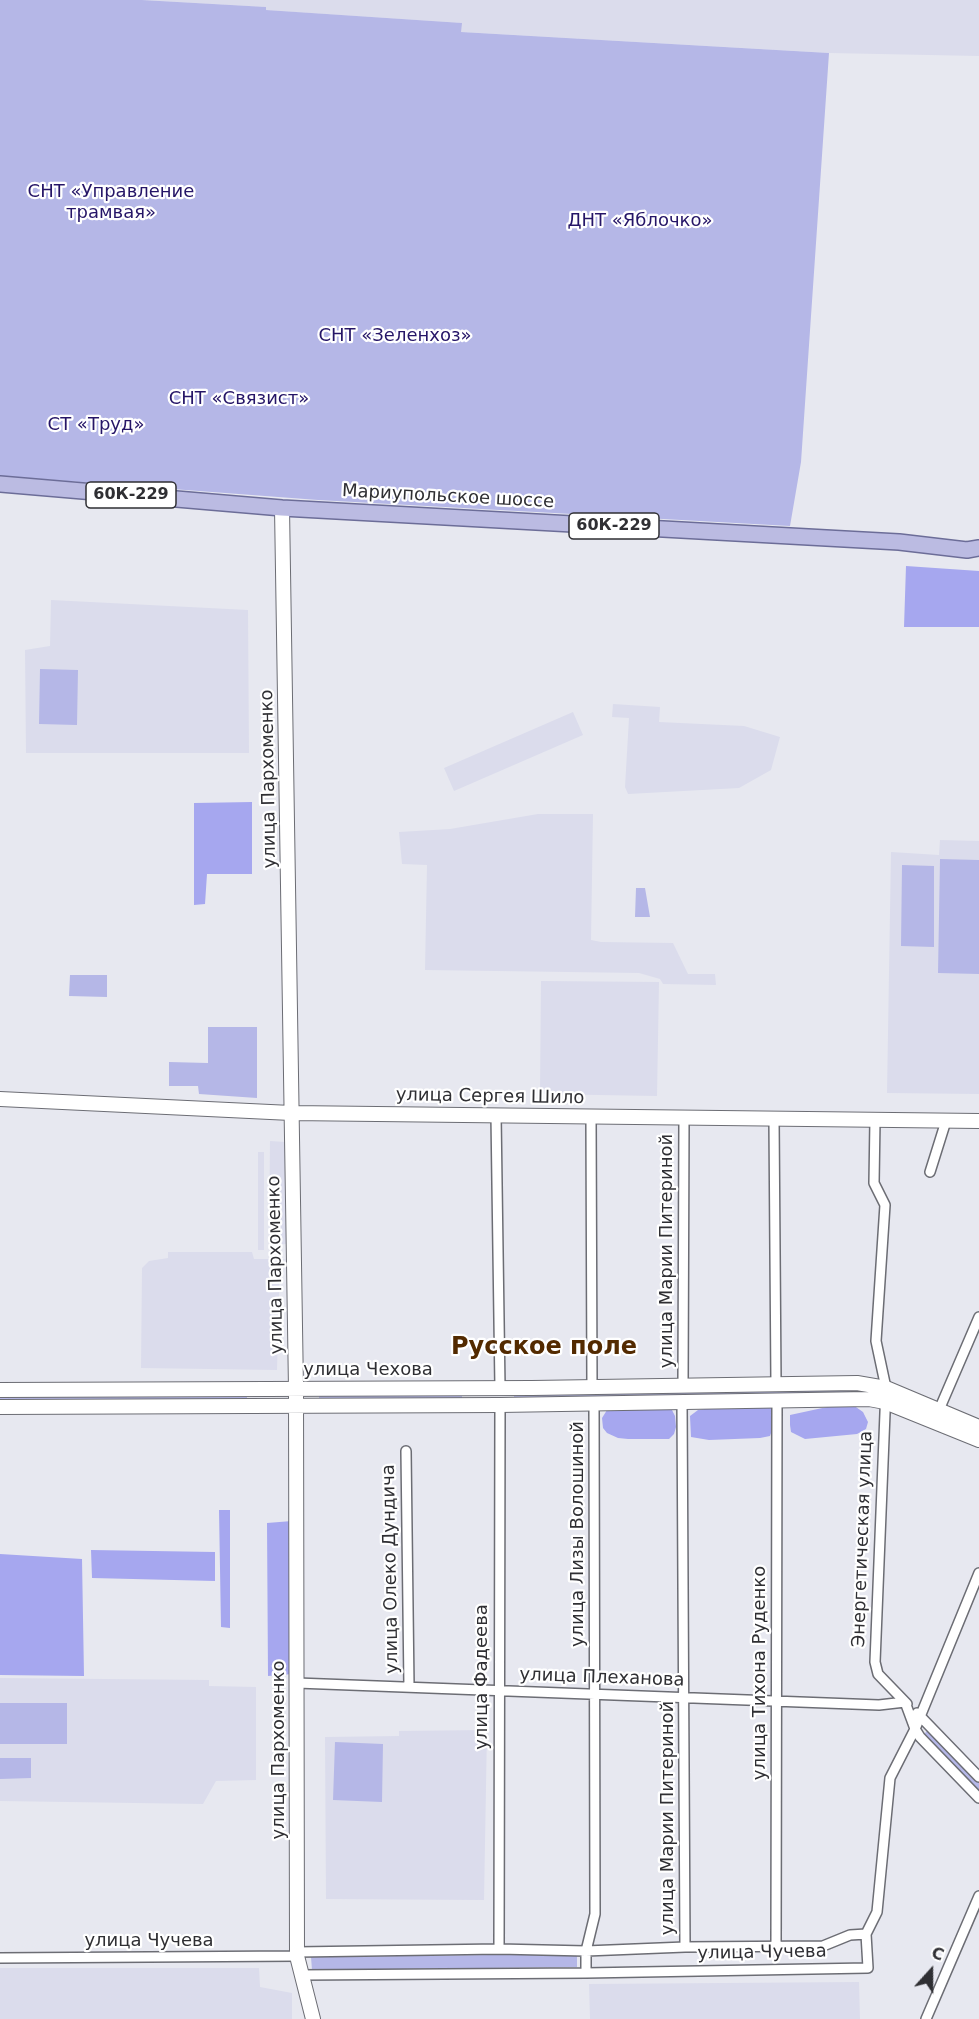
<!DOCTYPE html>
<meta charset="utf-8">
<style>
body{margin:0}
#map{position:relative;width:979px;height:2019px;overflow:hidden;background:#e7e8f0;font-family:"DejaVu Sans",sans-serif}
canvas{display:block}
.north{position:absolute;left:901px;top:1941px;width:60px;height:60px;-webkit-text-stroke:4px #fff;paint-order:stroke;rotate:21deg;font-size:16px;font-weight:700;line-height:24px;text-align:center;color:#2f2f33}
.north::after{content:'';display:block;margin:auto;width:21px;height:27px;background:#2f2f33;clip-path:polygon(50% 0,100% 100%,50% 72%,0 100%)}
</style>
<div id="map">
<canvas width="979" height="2019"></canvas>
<div class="north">С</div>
</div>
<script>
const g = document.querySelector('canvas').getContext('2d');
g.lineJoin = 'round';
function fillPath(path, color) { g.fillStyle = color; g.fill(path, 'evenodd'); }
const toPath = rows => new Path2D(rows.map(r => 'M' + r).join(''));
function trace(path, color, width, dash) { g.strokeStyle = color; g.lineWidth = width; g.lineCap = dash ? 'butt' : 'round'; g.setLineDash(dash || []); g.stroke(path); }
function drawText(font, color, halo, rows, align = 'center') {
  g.font = font + ' "DejaVu Sans",sans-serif'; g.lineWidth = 4.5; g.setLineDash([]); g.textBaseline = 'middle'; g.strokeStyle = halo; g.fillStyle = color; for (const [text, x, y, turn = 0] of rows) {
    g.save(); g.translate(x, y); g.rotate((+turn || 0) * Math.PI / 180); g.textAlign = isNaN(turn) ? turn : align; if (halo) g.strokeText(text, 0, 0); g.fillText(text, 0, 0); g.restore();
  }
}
fillPath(toPath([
 [142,0,979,0,979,56,829,53,461,32,461,23,265,10,265,7],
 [51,600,248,610,249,753,26,753,25,650,50,646],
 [613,704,660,707,659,722,744,726,780,737,771,770,739,788,628,794,625,787,629,718,612,717],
 [573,712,583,735,454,791,444,768],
 [538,814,593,814,591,940,601,942,673,943,688,974,715,974,716,985,663,984,660,979,639,973,425,970,427,865,402,864,399,832,450,829],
 [940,840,979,841,979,1094,887,1093,891,852,939,855],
 [541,981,659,982,657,1096,540,1094],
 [270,1141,285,1142,286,1244,269,1246],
 [258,1152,264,1152,264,1250,258,1250],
 [168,1252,252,1252,254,1259,291,1259,280,1260,277,1370,141,1368,142,1268,149,1261,168,1258],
 [0,1678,209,1680,209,1686,256,1687,256,1780,216,1781,203,1804,0,1801],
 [487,1730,484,1900,326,1899,325,1737,399,1736,399,1731],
 [0,1968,259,1968,260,1987,292,1993,292,2019,0,2019],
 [859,1982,860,2019,590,2019,589,1984]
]), '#dbdcec');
fillPath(toPath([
 [0,0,142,0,266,7,266,10,462,23,461,32,829,53,801,462,790,526,318,500,0,476],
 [40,669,78,670,77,725,39,724],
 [940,859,979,860,979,974,938,973],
 [902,865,934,866,934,947,901,946],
 [636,888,645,888,650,917,635,917],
 [70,975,107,975,107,997,69,996],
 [208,1027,257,1027,257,1098,199,1094,198,1086,169,1086,169,1062,208,1063],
 [858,1387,880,1392,879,1395,514,1399,514,1391],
 [247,1392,247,1402,0,1403,0,1394],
 [319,1392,462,1392,462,1400,319,1400],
 [0,1703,67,1703,67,1744,0,1744],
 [928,1730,979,1782,979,1792,923,1735],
 [335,1742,383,1744,382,1802,333,1800],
 [0,1758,31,1758,31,1778,0,1779],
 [577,1954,577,1967,312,1970,311,1957]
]), '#b5b7e7');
fillPath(toPath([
 [906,566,979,571,979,627,904,627],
 [252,802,252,874,207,874,205,904,194,905,194,803],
 [731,1405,770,1407,777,1416,770,1436,760,1438,709,1440,691,1437,690,1416,698,1410],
 [853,1405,863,1412,868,1422,866,1429,857,1434,805,1439,791,1432,790,1425,790,1415,827,1407],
 [639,1408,672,1410,675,1416,676,1427,674,1434,669,1439,628,1439,618,1438,607,1433,603,1428,602,1418,607,1410],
 [219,1510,230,1510,230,1628,221,1627],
 [292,1521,293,1674,268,1676,267,1523],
 [91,1550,215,1552,215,1581,92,1578],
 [0,1554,82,1559,84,1676,0,1675]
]), '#a6a7ef');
const street = toPath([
 [496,1115,500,1388],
 [591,1117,592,1387],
 [774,1119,776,1384],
 [875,1120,874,1183,885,1205,876,1341,886,1388,875,1662,878,1674,907,1704],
 [930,1172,946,1121],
 [683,1385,684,1118],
 [682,1402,685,1947],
 [939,1410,979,1317],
 [406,1451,409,1687],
 [297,1683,879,1705,905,1702,915,1729,920,1737,979,1798],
 [917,1713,979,1777],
 [776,1946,777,1400],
 [499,1949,500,1405],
 [297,1952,499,1949,586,1951,685,1947,823,1946,850,1935,866,1934],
 [0,1958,297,1956],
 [586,1973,586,1951,595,1914,594,1403],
 [301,1975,586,1973,868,1968,866,1934,877,1912,890,1778,915,1729,979,1573],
 [926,2019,979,1896]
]);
const secondary = toPath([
 [282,508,296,1389,297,1956,313,2019],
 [0,1099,291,1113,979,1121],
 [0,1390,532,1388,857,1383,886,1388,979,1427],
 [0,1407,500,1405,869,1399,885,1402,979,1440]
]);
const primary = toPath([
 [0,484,282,508,899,542,967,550,979,548]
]);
trace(street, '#6c6d74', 12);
trace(secondary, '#6c6d74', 16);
trace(primary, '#6c6d98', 18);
trace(street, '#fff', 9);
trace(secondary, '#fff', 14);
trace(primary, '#bbbbe2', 15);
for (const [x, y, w] of [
 [131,495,90],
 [614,526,90]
]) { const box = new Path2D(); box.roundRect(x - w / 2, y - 13, w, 26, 4.5); g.fillStyle = '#fff'; g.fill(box); trace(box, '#2f2f33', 1.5); }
drawText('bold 16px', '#2f2f33', null, [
 ["60К-229",131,495],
 ["60К-229",614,526]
]);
drawText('18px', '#251567', '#fff', [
 ["СНТ «Управление",111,192],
 ["трамвая»",111,213],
 ["ДНТ «Яблочко»",640,221],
 ["СНТ «Зеленхоз»",395,336],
 ["СНТ «Связист»",239,399],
 ["СТ «Труд»",96,425]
]);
drawText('18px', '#2f2f33', '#fff', [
 ["Мариупольское шоссе",448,497,3],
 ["улица Пархоменко",269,779,-91],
 ["улица Сергея Шило",490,1097,1],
 ["улица Марии Питериной",667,1251,-90],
 ["улица Пархоменко",276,1265,-91],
 ["улица Чехова",368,1370],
 ["улица Лизы Волошиной",578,1534,-90],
 ["Энергетическая улица",863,1539,-88],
 ["улица Олеко Дундича",391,1569,-91],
 ["улица Тихона Руденко",760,1673,-90],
 ["улица Фадеева",482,1677,-90],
 ["улица Плеханова",602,1678,2],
 ["улица Пархоменко",279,1750,-90],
 ["улица Марии Питериной",668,1818,-90],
 ["улица Чучева",149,1941],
 ["улица Чучева",762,1953,-1]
]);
drawText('bold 24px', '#532a00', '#fff', [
 ["Русское поле",544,1348]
]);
</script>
